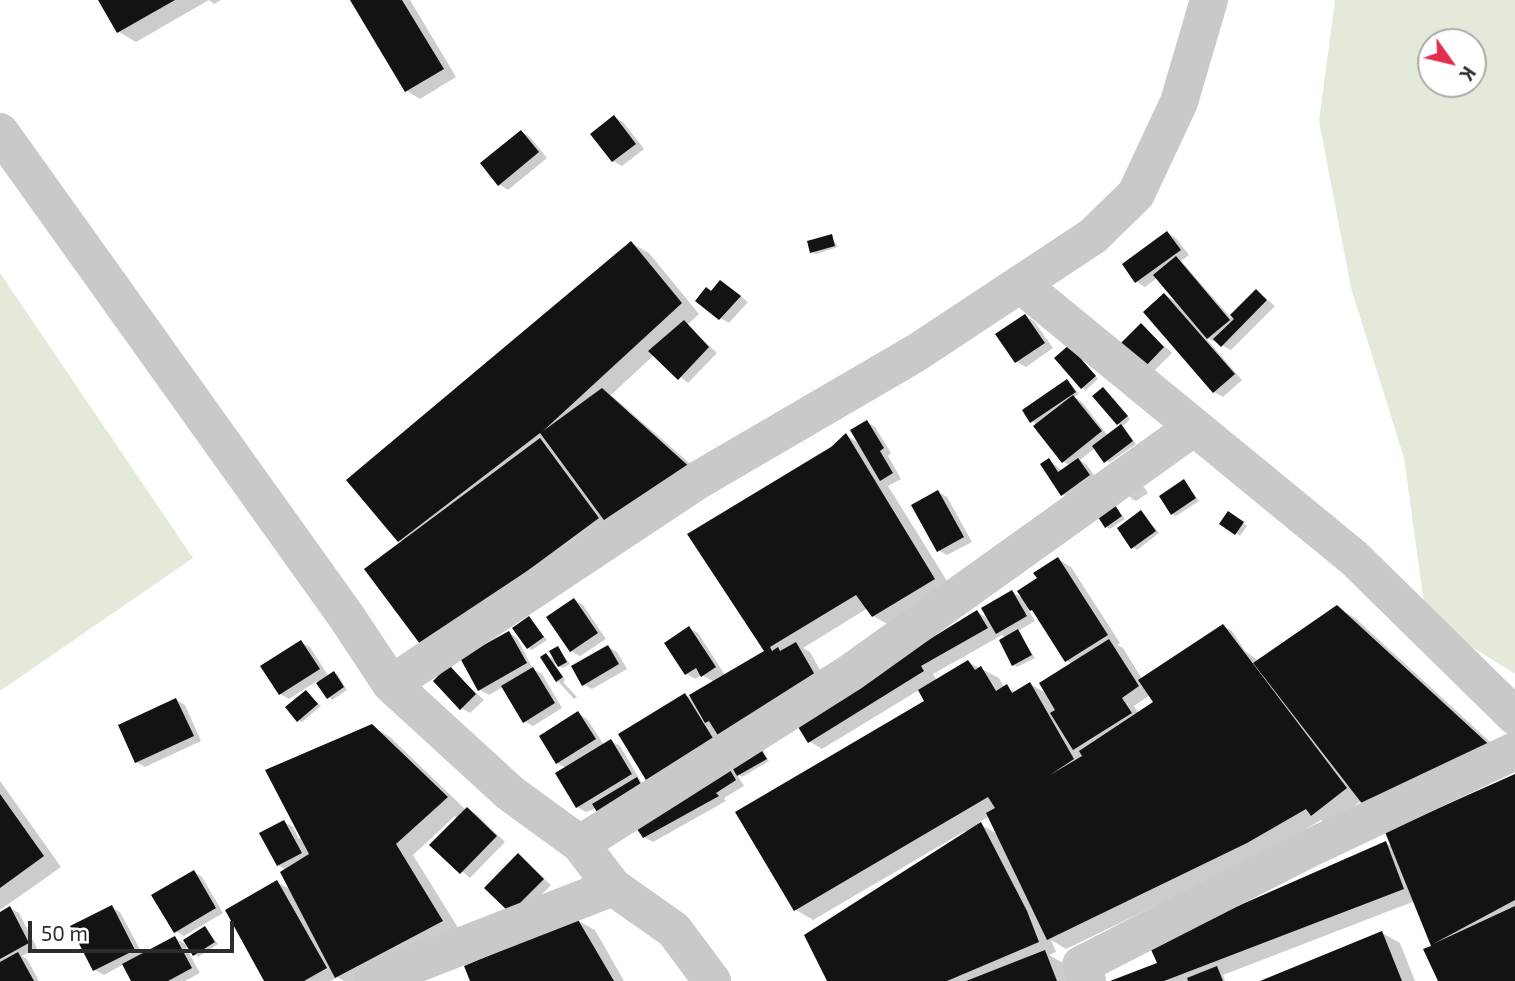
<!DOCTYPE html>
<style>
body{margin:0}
#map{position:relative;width:1515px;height:981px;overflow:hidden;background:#fff;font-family:"Exo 2",sans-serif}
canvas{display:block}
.north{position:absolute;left:1417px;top:28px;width:70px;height:70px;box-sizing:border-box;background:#fff;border:2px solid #ababab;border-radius:50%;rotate:124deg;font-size:19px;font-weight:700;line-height:28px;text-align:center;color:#2c2c2c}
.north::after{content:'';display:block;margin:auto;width:24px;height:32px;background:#e32e4e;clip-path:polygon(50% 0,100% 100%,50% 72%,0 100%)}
.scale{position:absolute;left:28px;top:921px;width:206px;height:32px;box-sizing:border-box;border:4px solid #2c2c2c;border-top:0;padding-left:9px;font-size:21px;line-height:24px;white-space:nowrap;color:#2c2c2c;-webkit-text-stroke:5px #fff;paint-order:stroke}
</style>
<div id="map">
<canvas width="1515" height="981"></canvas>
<div class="north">K</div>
<div class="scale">50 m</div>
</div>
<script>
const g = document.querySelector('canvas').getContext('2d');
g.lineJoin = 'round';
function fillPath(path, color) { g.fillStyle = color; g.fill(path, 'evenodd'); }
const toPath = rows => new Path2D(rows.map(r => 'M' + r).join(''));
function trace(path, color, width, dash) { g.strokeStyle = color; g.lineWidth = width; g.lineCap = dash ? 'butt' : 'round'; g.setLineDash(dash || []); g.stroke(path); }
fillPath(toPath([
 [1335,0,1515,0,1515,674,1426,618,1404,458,1351,288,1319,121],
 [1431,42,1473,42,1473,84,1431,84],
 [0,273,193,558,0,691]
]), '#e4ead9');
fillPath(toPath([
 [100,0,221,0,214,4,209,0,136,42,119,32],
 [352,0,410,0,456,77,420,99,407,91],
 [614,117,623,122,644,149,622,166,613,161,592,134],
 [522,132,530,137,547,158,508,190,500,185,483,164],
 [1167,233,1176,238,1189,255,1181,261,1231,318,1256,291,1275,306,1231,350,1205,337,1242,380,1223,397,1214,392,1165,295,1177,302,1157,278,1145,287,1137,282],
 [831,236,838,247,816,254,812,252],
 [631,243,649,253,699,314,687,325,717,353,688,383,654,355,611,395,710,481,442,657,402,542,399,540],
 [729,287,748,302,729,323,720,318,712,293],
 [1025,316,1034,321,1053,348,1026,367,1017,362,998,335],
 [1141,326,1172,353,1153,372,1144,367],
 [1073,350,1098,379,1086,390,1082,388],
 [1068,381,1079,394,1074,397,1082,402,1108,436,1121,427,1095,396,1107,392,1130,419,1123,426,1136,444,1109,463,1095,448,1080,460,1087,465,1098,481,1071,499,1062,494,1049,460,1062,471,1070,466,1063,461,1037,425,1032,421],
 [867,422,875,427,891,453,888,456,901,479,888,486,952,589,891,626,873,616,868,608,803,648,810,652,830,688,664,791,685,695,693,699,714,682,702,675,695,679,687,674,689,628,698,633,725,675,767,651,833,448,846,435,860,444],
 [1184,481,1199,501,1176,516,1172,514],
 [1143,486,1148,493,1136,501,1132,499,1127,492],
 [938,492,947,497,972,542,947,555,938,550],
 [1115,508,1125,519,1110,529,1106,527],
 [1141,512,1159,533,1137,550,1133,547],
 [1229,513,1247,526,1240,536,1221,523],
 [1058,559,1071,567,1120,643,1117,645,1123,648,1142,679,1223,626,1232,631,1245,651,1259,661,1337,607,1355,618,1512,762,1362,800,1330,825,1321,820,1265,853,1066,949,1051,940,1056,952,1049,955,1063,963,1070,981,829,981,967,833,965,831,813,920,796,910,738,813,926,702,919,690,822,749,809,741,977,612,989,619,1012,592,1023,598],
 [1027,608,1037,613,1067,661,1072,664,1047,694,1030,684,1017,692,1004,688,999,678,968,662,937,681,933,674,1002,635,1006,638,1013,664,1017,667,1035,658,1018,631,1035,621],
 [1150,695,1156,702,1139,714,1134,706],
 [990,816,999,835,978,823],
 [574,600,583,605,606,639,580,656,571,651],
 [529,618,547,640,532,650,528,648],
 [509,633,517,638,533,669,542,674,562,708,533,726,524,721,503,687,489,695,480,690],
 [301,642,310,647,329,677,334,673,338,675,347,690,332,700,317,681,289,699,280,694,263,667],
 [608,647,617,652,627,669,592,689,583,684],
 [558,648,570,664,563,668,554,663,565,680,563,682,577,697,574,699,557,680,546,655,556,660],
 [449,668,484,700,470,713,461,708],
 [306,692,321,706,302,722,298,720],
 [176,700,185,705,201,741,145,767,136,762],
 [578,713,587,719,604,745,611,741,620,746,646,790,586,812,577,807,566,768,557,763],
 [372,726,390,737,466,810,476,814,505,842,470,878,432,845,457,819,455,816,413,855,460,931,365,981,344,981,337,977,331,981,266,981,277,882,291,890,286,870,278,865,284,822,293,827,299,839,302,837],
 [761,747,769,761,742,777,737,774,744,786,724,798,726,801,653,842,644,837,727,767,737,773],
 [1515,776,1515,981,1440,981,1433,947,1415,901,1223,975,1225,981,1114,981,1159,964,1385,843,1393,847],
 [0,781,61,867,0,910],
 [518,856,551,885,520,917],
 [194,872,202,877,223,913,184,936,175,931],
 [111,907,120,912,143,955,175,938,188,946,205,928,218,944,198,957,189,946,186,948,200,973,185,981,133,981,124,964,104,975,95,970],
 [10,908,19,913,37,948,22,956,27,959,39,981,0,981,0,913],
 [577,920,595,930,624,981,472,981],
 [1382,933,1400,943,1415,981,1264,981]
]), '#0003');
fillPath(toPath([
 [98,0,175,0,117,33],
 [350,0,402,0,444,69,405,92],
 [614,115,636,144,612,162,590,134],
 [521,130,539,152,498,186,480,163],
 [1167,231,1181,250,1135,283,1122,264],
 [832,234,835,246,810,253,807,241],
 [631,241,682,303,543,431,602,388,694,471,612,531,540,433,398,542,346,480],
 [1176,256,1230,320,1207,339,1153,275],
 [720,280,741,296,719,320,695,301,706,287,711,291],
 [1256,289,1267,300,1221,347,1213,339,1234,319,1230,315],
 [1164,293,1235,374,1213,393,1143,312],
 [1025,314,1045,343,1015,363,995,334],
 [684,320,709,347,678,380,648,351],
 [1141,323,1164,347,1143,369,1119,345],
 [1069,345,1096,376,1081,389,1054,358],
 [1067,379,1076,392,1030,423,1022,410],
 [1103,387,1128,416,1117,425,1092,396],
 [1073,395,1102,431,1062,463,1033,426],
 [867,420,884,448,880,451,893,473,880,481,850,430],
 [1121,424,1133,441,1104,463,1092,446],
 [846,433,935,579,872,617,856,595,770,647,772,651,778,647,780,651,796,642,818,680,719,737,709,721,705,723,689,695,764,651,687,534,831,447],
 [540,438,599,518,423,648,364,569],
 [1049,458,1058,472,1078,458,1090,475,1061,496,1040,464],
 [1184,479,1196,498,1171,515,1159,496],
 [938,490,964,537,937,552,911,505],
 [1115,505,1122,516,1105,528,1098,517],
 [1141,510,1156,531,1131,549,1117,528],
 [1228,511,1244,522,1235,535,1219,524],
 [1058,557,1108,635,1065,662,1032,610,1030,611,1017,591,1037,578,1033,573],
 [1012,590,1027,616,996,634,981,608],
 [574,598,598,633,570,652,546,617],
 [1337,605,1497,752,1367,810,1253,663],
 [977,610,988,628,921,666,924,671,808,743,795,722],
 [529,616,544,637,527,649,512,628],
 [1223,624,1347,788,1311,816,1306,809,1247,843,1047,940,986,813,995,808,988,797,794,911,735,812,924,701,918,690,968,660,975,670,981,666,996,691,1007,684,1012,693,1030,682,1074,759,1050,775,1082,756,1079,751,1153,702,1138,680],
 [689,626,716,667,701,677,696,668,685,675,664,643],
 [1018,629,1032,655,1012,666,999,640],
 [509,631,527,663,478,691,460,658],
 [1109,639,1139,686,1122,698,1132,713,1073,750,1050,713,1055,710,1039,683],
 [301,640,320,669,279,695,260,666],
 [608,645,619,664,582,686,571,666],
 [558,646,567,662,558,667,549,651],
 [546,653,563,677,556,682,540,657],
 [449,665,476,694,460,710,433,681],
 [533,667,555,703,523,723,501,686],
 [334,671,344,687,327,699,316,683],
 [306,690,318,704,297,722,285,707],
 [685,693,716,743,649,785,618,734],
 [176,698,194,736,135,763,118,725],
 [578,711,596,739,556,764,539,736],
 [372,724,448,797,396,844,443,921,335,978,280,872,309,854,265,770],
 [611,739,632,774,576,808,555,773],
 [757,743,767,759,737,776,728,761],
 [727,765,736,780,716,793,719,796,643,838,633,823],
 [1515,774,1515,900,1433,944,1515,906,1515,981,1438,981,1423,949,1431,946,1385,832],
 [637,777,643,788,599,815,592,804],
 [0,794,44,856,0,888],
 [467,807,497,836,460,874,429,845],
 [284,820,302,853,277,866,259,833],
 [981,822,1027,911,1039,942,947,981,827,981,804,935],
 [1386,841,1404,889,1164,981,1110,981,1157,963,1149,945],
 [518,853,544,879,510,913,484,888],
 [194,870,216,908,174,933,151,895],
 [277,880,327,968,304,981,264,981,225,910],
 [112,905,135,950,93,971,70,926],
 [10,906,29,943,0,959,0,912],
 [577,918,614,981,470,981,464,966],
 [205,926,215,942,193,956,183,940],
 [1382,931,1402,981,1260,981],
 [175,936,192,968,168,981,131,981,122,964],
 [1045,950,1057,981,966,981],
 [18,952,34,981,0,981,0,962],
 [1217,966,1223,981,1188,981,1187,978]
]), '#131313');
trace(toPath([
 [0,132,346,616,391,684,510,793,580,844,613,887,674,930,712,981],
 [1020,284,1354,558,1515,716],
 [391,684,700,479,916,353,1093,236,1136,194,1179,102,1209,0],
 [580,844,850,673,1194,427],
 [372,981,613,887],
 [1087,981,1081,965,1308,849,1515,751]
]), '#c9c9c9', 38);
</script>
